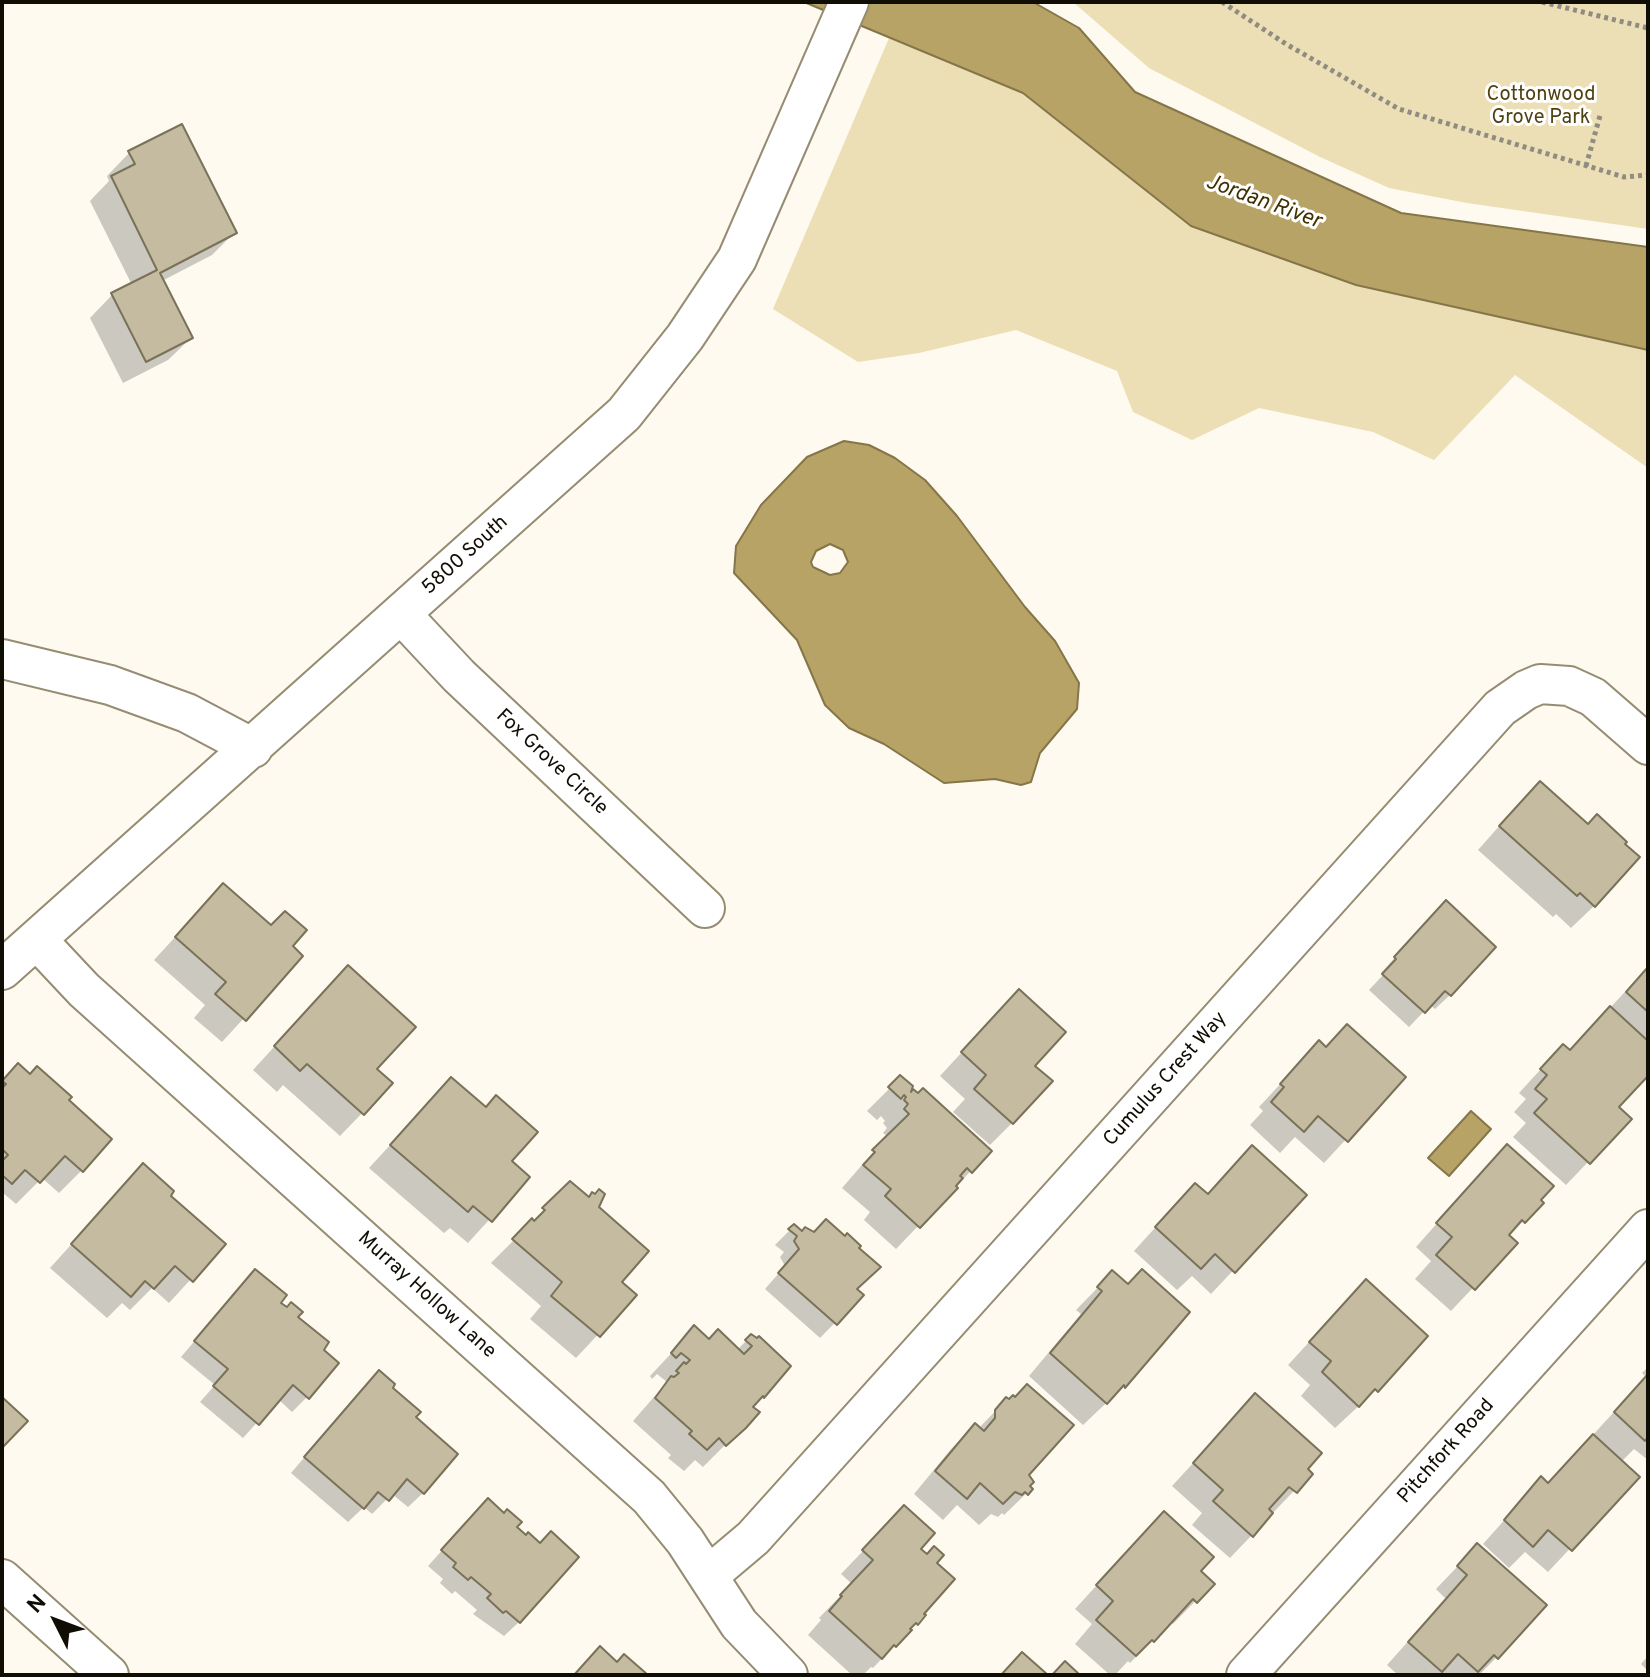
<!DOCTYPE html>
<style>
body{margin:0}
#map{position:relative;width:1650px;height:1677px;overflow:hidden;background:#fefaef;font-family:Overpass,sans-serif}
canvas{display:block}
.frame{position:absolute;inset:0;border:4px solid #100d04;pointer-events:none}
.north{position:absolute;left:16px;top:1581px;width:80px;height:80px;-webkit-text-stroke:6px #fff;paint-order:stroke;rotate:312deg;font-size:22px;font-weight:700;line-height:32px;text-align:center;color:#100d04}
.north::after{content:'';display:block;margin:auto;width:28px;height:36px;background:#100d04;clip-path:polygon(50% 0,100% 100%,50% 72%,0 100%)}
</style>
<div id="map">
<canvas width="1650" height="1677"></canvas>
<div class="frame"></div>
<div class="north">N</div>
</div>
<script>
const g = document.querySelector('canvas').getContext('2d');
g.lineJoin = 'round';
function fillPath(path, color) { g.fillStyle = color; g.fill(path, 'evenodd'); }
const toPath = rows => new Path2D(rows.map(r => 'M' + r).join(''));
function trace(path, color, width, dash) { g.strokeStyle = color; g.lineWidth = width; g.lineCap = dash ? 'butt' : 'round'; g.setLineDash(dash || []); g.stroke(path); }
function drawText(font, color, halo, rows, align = 'center') {
  g.font = font + ' Overpass,sans-serif'; g.lineWidth = 6; g.setLineDash([]); g.textBaseline = 'middle'; g.strokeStyle = halo; g.fillStyle = color; for (const [text, x, y, turn = 0] of rows) {
    g.save(); g.translate(x, y); g.rotate((+turn || 0) * Math.PI / 180); g.textAlign = isNaN(turn) ? turn : align; if (halo) g.strokeText(text, 0, 0); g.fillText(text, 0, 0); g.restore();
  }
}
fillPath(toPath([
 [1073,2,1648,2,1648,229,1467,203,1389,188,1320,157,1149,68],
 [889,38,1023,93,1191,226,1356,285,1648,350,1648,468,1515,375,1434,460,1373,432,1259,408,1192,440,1133,412,1117,371,1016,330,919,353,858,362,773,309]
]), '#ecdfb5');
const water = toPath([
 [804,2,1033,2,1079,28,1135,92,1401,213,1648,247,1648,350,1356,285,1191,226,1023,93,804,2],
 [844,441,869,445,895,458,925,480,957,516,1025,607,1055,641,1079,683,1077,709,1040,753,1031,782,1021,785,995,779,944,783,884,744,849,728,825,705,797,640,734,573,736,546,761,505,807,457,844,441],
 [830,544,843,550,848,562,840,573,830,575,813,567,811,562,816,551,830,544],
 [1471,1111,1491,1129,1449,1176,1428,1158,1471,1111]
]);
fillPath(water, '#b7a366');
trace(water, '#857649', 2);
fillPath(toPath([
 [129,153,234,233,212,255,162,281,191,338,168,360,123,383,90,318,112,295,132,285,90,201,109,181,107,176],
 [1517,806,1594,906,1571,928,1556,914,1553,917,1478,850],
 [223,885,301,956,222,1042,194,1018,205,1005,154,960],
 [1431,918,1450,995,1435,1009,1430,1005,1409,1027,1369,990,1383,975,1381,973],
 [1648,967,1648,1073,1616,1108,1629,1119,1566,1185,1513,1137,1526,1123,1514,1112,1526,1099,1519,1093,1541,1069,1569,1052],
 [326,990,374,1070,390,1084,340,1136,283,1085,277,1092,253,1070],
 [997,1014,1032,1066,1012,1123,990,1145,953,1112,965,1099,940,1076],
 [1325,1048,1404,1077,1324,1163,1295,1137,1280,1153,1250,1125,1263,1111,1259,1107,1297,1066],
 [18,1066,82,1170,59,1193,42,1178,16,1204,2,1192,2,1082],
 [901,1077,911,1087,906,1100,989,1152,896,1249,864,1220,870,1212,842,1188,887,1136,883,1133,887,1128,883,1123,885,1121,881,1116,877,1120,867,1111],
 [451,1079,509,1161,528,1177,468,1243,450,1228,444,1233,369,1168],
 [143,1165,168,1196,223,1244,169,1303,152,1288,130,1310,122,1303,107,1318,50,1268],
 [1485,1169,1541,1203,1508,1237,1515,1243,1451,1311,1415,1279,1431,1261,1416,1247],
 [570,1184,596,1207,620,1282,634,1296,576,1358,530,1319,541,1306,491,1263],
 [1304,1195,1211,1294,1192,1276,1177,1290,1134,1251,1173,1208,1207,1196],
 [794,1226,862,1295,820,1338,765,1289,785,1266,780,1257,784,1252,775,1245],
 [1112,1273,1127,1286,1188,1312,1123,1387,1083,1425,1029,1376,1081,1314,1076,1310],
 [241,1286,278,1303,295,1317,307,1397,292,1412,278,1399,243,1438,200,1402,215,1385,181,1357],
 [1344,1304,1425,1336,1376,1390,1335,1428,1301,1396,1310,1385,1288,1365],
 [695,1328,709,1341,737,1350,751,1336,788,1366,751,1408,757,1413,703,1467,695,1460,684,1471,668,1458,671,1455,633,1421,667,1382,657,1374,652,1379,650,1376],
 [1648,1367,1648,1460,1634,1449,1621,1462,1637,1477,1548,1572,1525,1552,1509,1568,1483,1544,1541,1479,1547,1485,1646,1377,1642,1373],
 [364,1388,391,1388,413,1418,423,1493,408,1507,392,1494,372,1514,364,1507,348,1522,291,1473],
 [1255,1396,1310,1474,1230,1558,1192,1525,1202,1513,1172,1486],
 [1006,1400,1027,1486,1031,1489,1004,1515,1002,1513,998,1517,991,1514,979,1525,957,1505,943,1520,914,1494,952,1448,975,1426,978,1429],
 [473,1516,519,1622,504,1636,473,1614,477,1610,455,1591,452,1594,440,1583,443,1579,428,1566],
 [882,1531,918,1550,934,1563,921,1614,923,1615,873,1668,871,1667,863,1675,852,1675,808,1635,821,1620,819,1618,852,1584,841,1574],
 [1142,1536,1212,1584,1173,1624,1171,1621,1130,1663,1128,1661,1115,1675,1110,1675,1075,1644,1092,1624,1075,1609],
 [1477,1546,1497,1657,1479,1675,1398,1675,1387,1665,1446,1599,1436,1589],
 [1648,1656,1648,1671,1641,1664]
]), '#0003');
const building = toPath([
 [182,124,237,233,160,273,193,338,146,362,111,293,157,270,111,176,135,164,128,151,182,124],
 [1540,781,1588,824,1597,814,1627,842,1625,844,1640,857,1595,907,1580,893,1577,896,1499,826,1540,781],
 [223,883,271,925,285,911,307,930,293,946,303,956,246,1021,215,994,226,982,175,937,223,883],
 [1446,900,1496,947,1451,996,1445,991,1425,1013,1382,974,1396,959,1394,957,1446,900],
 [348,965,416,1027,377,1069,393,1083,364,1115,307,1064,300,1071,274,1046,348,965],
 [1648,967,1648,1012,1626,992,1648,967],
 [1019,989,1066,1032,1035,1066,1053,1081,1013,1124,974,1089,986,1075,961,1052,1019,989],
 [1610,1006,1648,1041,1648,1076,1619,1107,1632,1119,1590,1164,1534,1113,1547,1099,1535,1089,1547,1075,1540,1069,1563,1044,1570,1050,1610,1006],
 [1347,1024,1406,1077,1348,1142,1318,1116,1304,1132,1271,1102,1284,1087,1280,1084,1319,1040,1326,1047,1347,1024],
 [18,1063,30,1074,37,1066,72,1097,69,1100,112,1139,83,1172,65,1156,40,1183,25,1170,12,1184,2,1175,2,1161,8,1155,2,1149,2,1088,6,1084,2,1081,18,1063],
 [900,1075,913,1086,911,1092,913,1089,918,1093,923,1088,992,1151,972,1173,967,1168,960,1176,963,1178,956,1186,958,1188,920,1228,885,1196,891,1189,863,1165,875,1152,872,1150,909,1114,904,1109,908,1104,904,1100,906,1097,904,1095,901,1099,888,1087,900,1075],
 [451,1077,486,1107,496,1095,538,1132,512,1161,530,1177,492,1222,473,1206,468,1212,390,1145,451,1077],
 [1507,1144,1554,1186,1541,1200,1544,1203,1525,1223,1522,1220,1509,1235,1518,1243,1475,1290,1436,1255,1452,1237,1436,1223,1507,1144],
 [1252,1145,1307,1195,1235,1273,1215,1254,1201,1269,1155,1227,1195,1183,1208,1194,1252,1145],
 [143,1163,174,1191,171,1196,226,1244,193,1282,175,1266,154,1289,145,1281,131,1297,71,1244,143,1163],
 [570,1181,589,1197,592,1192,595,1194,599,1189,605,1194,599,1207,649,1251,622,1282,637,1295,600,1337,551,1296,562,1282,512,1239,532,1218,534,1221,545,1210,542,1208,570,1181],
 [826,1219,845,1236,847,1233,861,1246,859,1248,881,1267,857,1289,864,1295,837,1325,778,1273,799,1249,794,1241,797,1236,788,1229,794,1224,802,1231,805,1227,814,1232,826,1219],
 [255,1269,287,1295,281,1303,287,1307,291,1302,303,1312,298,1317,329,1342,324,1350,339,1363,309,1399,293,1385,259,1425,213,1386,228,1369,194,1341,255,1269],
 [1142,1269,1190,1312,1125,1388,1124,1385,1107,1404,1050,1353,1102,1291,1097,1287,1112,1270,1128,1284,1142,1269],
 [1366,1279,1428,1336,1378,1392,1375,1389,1359,1407,1322,1372,1331,1361,1309,1342,1366,1279],
 [694,1325,709,1339,718,1329,744,1354,752,1346,745,1340,751,1334,757,1338,759,1336,791,1366,764,1398,763,1396,753,1407,760,1412,746,1428,726,1446,719,1438,707,1450,689,1434,692,1431,655,1398,671,1376,674,1377,679,1373,676,1371,684,1362,686,1364,690,1360,681,1353,676,1358,671,1353,694,1325],
 [379,1370,395,1384,393,1388,421,1412,416,1417,458,1454,424,1494,407,1479,389,1501,378,1492,364,1509,304,1457,379,1370],
 [1648,1374,1648,1437,1645,1441,1614,1412,1648,1374],
 [1027,1384,1074,1425,1029,1475,1034,1482,1030,1486,1033,1489,1028,1495,1025,1492,1022,1495,1015,1492,1003,1504,980,1483,967,1499,935,1471,975,1423,984,1431,995,1418,995,1410,1006,1397,1009,1399,1013,1395,1015,1397,1027,1384],
 [1255,1393,1322,1453,1308,1469,1313,1474,1297,1493,1289,1487,1269,1509,1273,1513,1253,1537,1213,1501,1223,1490,1193,1463,1255,1393],
 [2,1397,28,1421,2,1448,2,1397],
 [1593,1434,1640,1477,1572,1551,1548,1530,1533,1547,1504,1520,1541,1476,1548,1483,1593,1434],
 [488,1498,504,1513,507,1509,522,1522,517,1527,526,1535,528,1532,540,1543,551,1531,579,1557,520,1623,506,1611,503,1613,487,1598,491,1594,471,1577,468,1580,453,1567,456,1563,441,1550,488,1498],
 [904,1505,935,1533,921,1549,927,1554,934,1546,944,1555,937,1563,955,1579,924,1614,926,1615,918,1625,916,1623,910,1629,912,1630,896,1647,894,1645,882,1659,829,1611,842,1596,840,1595,873,1560,862,1550,904,1505],
 [1164,1511,1214,1557,1201,1571,1215,1584,1197,1603,1193,1599,1154,1642,1152,1640,1136,1656,1096,1620,1113,1601,1096,1585,1164,1511],
 [1477,1543,1547,1605,1498,1659,1494,1655,1478,1672,1458,1654,1442,1672,1408,1642,1467,1575,1457,1566,1477,1543],
 [600,1646,617,1662,624,1654,648,1675,574,1675,600,1646],
 [1022,1652,1048,1675,1001,1675,1022,1652],
 [1065,1661,1080,1675,1052,1675,1065,1661]
]);
fillPath(building, '#c4bba0');
trace(building, '#7a7258', 2);
const minor = toPath([
 [401,614,459,676,705,908],
 [2,659,110,685,187,713,253,748],
 [37,940,84,990,649,1497,685,1541,739,1624,788,1675],
 [2,970,624,414,685,337,737,259,849,2],
 [708,1576,753,1538,1500,708,1526,690,1540,684,1569,686,1593,697,1648,745],
 [2,1579,109,1675],
 [1246,1675,1648,1229]
]);
trace(minor, '#958c72', 42);
trace(toPath([
 [1222,2,1286,44,1399,109,1624,177,1648,175],
 [1542,2,1648,28],
 [1586,166,1601,112]
]), '#908c82', 5, [4, 4]);
trace(minor, '#fff', 38);
drawText('20px', '#504111', '#fff', [
 ["Cottonwood",1541,96],
 ["Grove Park",1541,119]
]);
drawText('20px', '#100d04', '#fff', [
 ["5800 South",466,556,-42],
 ["Fox Grove Circle",551,763,43],
 ["Cumulus Crest Way",1166,1080,-48],
 ["Murray Hollow Lane",426,1296,42],
 ["Pitchfork Road",1447,1452,-48]
]);
drawText('italic 22px', '#403200', '#fff', [
 ["Jordan River",1263,203,20]
]);
</script>
